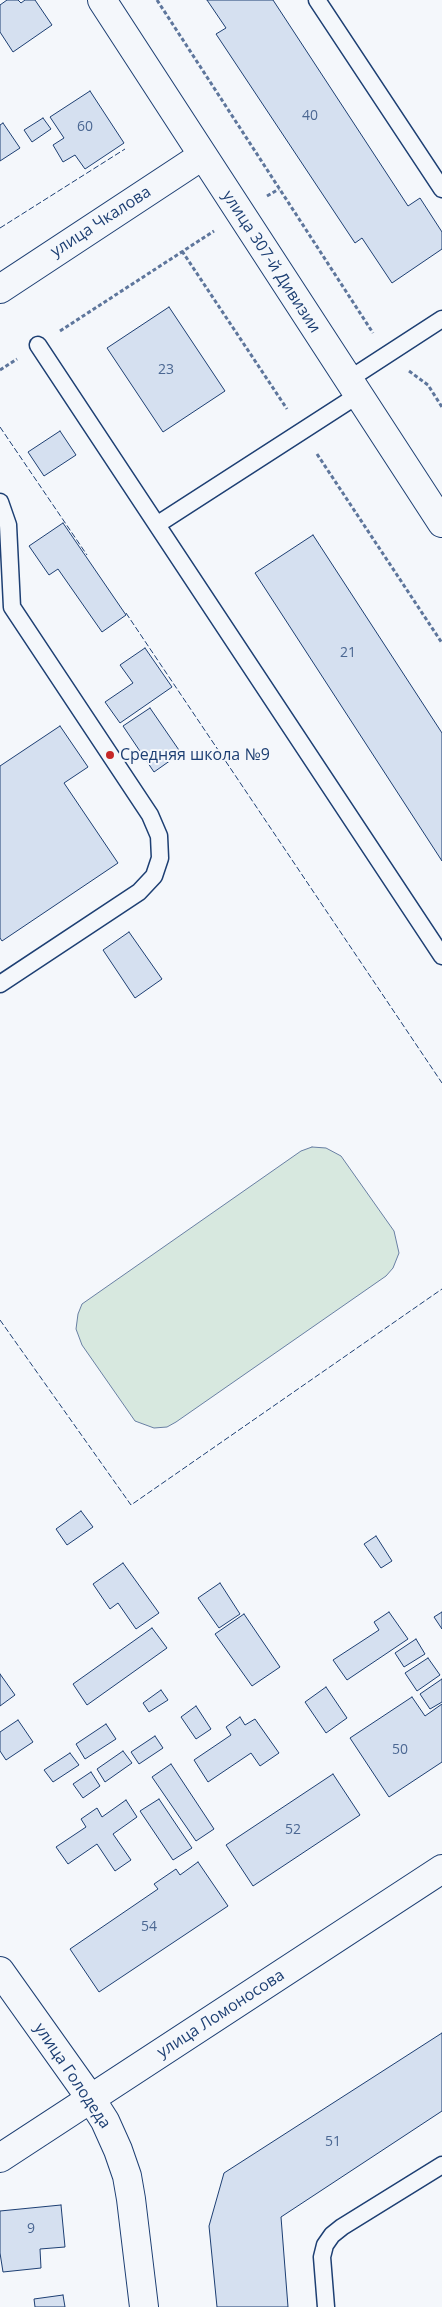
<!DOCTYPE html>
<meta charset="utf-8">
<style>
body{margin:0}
canvas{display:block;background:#f4f7fb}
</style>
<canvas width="442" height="2307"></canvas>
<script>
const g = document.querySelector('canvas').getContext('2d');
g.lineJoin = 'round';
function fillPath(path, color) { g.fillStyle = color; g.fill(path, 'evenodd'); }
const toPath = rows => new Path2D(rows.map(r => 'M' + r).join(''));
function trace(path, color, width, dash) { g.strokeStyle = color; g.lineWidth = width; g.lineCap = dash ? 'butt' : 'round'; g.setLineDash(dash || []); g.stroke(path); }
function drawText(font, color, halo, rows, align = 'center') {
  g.font = font + ' "Open Sans",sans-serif'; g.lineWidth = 4; g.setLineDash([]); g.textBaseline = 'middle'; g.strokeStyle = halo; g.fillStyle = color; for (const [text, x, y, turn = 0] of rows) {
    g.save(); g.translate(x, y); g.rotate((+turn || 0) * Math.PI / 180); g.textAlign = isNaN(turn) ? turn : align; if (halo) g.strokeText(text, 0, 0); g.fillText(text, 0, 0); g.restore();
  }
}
const green = toPath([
 [312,1147,326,1148,341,1156,394,1231,399,1253,393,1268,386,1276,176,1422,167,1427,154,1428,135,1421,82,1345,76,1329,78,1314,82,1304,301,1151,312,1147]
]);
fillPath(green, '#d7e8df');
trace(green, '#687fa3', 1);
const building = toPath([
 [7,0,18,0,21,3,25,0,35,0,52,25,13,52,0,32,0,5,7,0],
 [207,0,273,0,408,206,420,198,442,232,442,249,392,283,362,238,355,243,216,34,226,28,207,0],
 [90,91,124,143,85,169,75,155,63,162,53,145,64,138,50,117,90,91],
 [43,118,51,129,32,142,24,130,43,118],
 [3,123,20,148,0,161,0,125,3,123],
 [169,307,225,391,163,432,107,348,169,307],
 [60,431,76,455,44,476,28,452,60,431],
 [63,523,126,615,102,632,58,569,49,575,29,546,63,523],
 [313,535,442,733,442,861,255,573,313,535],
 [145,648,172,687,120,723,105,702,133,683,120,665,145,648],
 [150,708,181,753,154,772,123,726,150,708],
 [60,726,88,767,64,783,118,863,2,941,0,938,0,766,60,726],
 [129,932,162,979,135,998,103,950,129,932],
 [81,1511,93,1527,67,1545,56,1529,81,1511],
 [376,1536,392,1561,381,1568,364,1544,376,1536],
 [123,1563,159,1613,136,1629,118,1603,110,1609,93,1584,123,1563],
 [220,1583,240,1614,219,1628,198,1598,220,1583],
 [389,1612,408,1639,347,1680,333,1660,379,1630,374,1622,389,1612],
 [442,1612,442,1629,434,1617,442,1612],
 [244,1614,280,1667,252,1686,215,1634,244,1614],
 [152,1628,167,1648,87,1705,73,1684,152,1628],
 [416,1639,425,1654,404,1667,395,1653,416,1639],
 [428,1658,440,1675,417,1691,405,1673,428,1658],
 [0,1674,15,1695,0,1706,0,1674],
 [442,1679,442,1702,430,1709,420,1694,442,1679],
 [326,1687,347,1718,326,1733,305,1702,326,1687],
 [161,1690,168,1700,149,1712,143,1703,161,1690],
 [412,1697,425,1716,442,1704,442,1762,389,1797,350,1738,412,1697],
 [196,1706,211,1729,196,1739,181,1717,196,1706],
 [240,1717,245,1725,255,1719,279,1753,260,1766,251,1753,208,1782,194,1760,231,1735,226,1727,240,1717],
 [18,1720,33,1742,6,1760,0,1751,0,1732,18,1720],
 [106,1724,116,1739,85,1759,76,1744,106,1724],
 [155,1736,163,1748,139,1764,131,1752,155,1736],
 [123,1751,132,1763,105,1782,97,1769,123,1751],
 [70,1753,79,1765,53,1782,44,1770,70,1753],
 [171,1764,214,1829,196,1841,152,1777,171,1764],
 [91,1772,100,1786,83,1798,73,1784,91,1772],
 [333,1774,360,1815,253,1886,226,1845,333,1774],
 [159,1799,192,1848,173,1860,140,1811,159,1799],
 [126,1800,137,1817,113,1834,131,1860,115,1871,97,1844,68,1864,56,1847,86,1827,81,1819,97,1808,102,1817,126,1800],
 [198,1862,228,1906,99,1992,70,1949,158,1889,154,1884,176,1869,180,1875,198,1862],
 [442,2033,442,2111,281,2217,288,2307,217,2307,209,2226,224,2173,442,2033],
 [61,2205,65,2247,40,2249,41,2268,3,2272,0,2253,0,2211,61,2205],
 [63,2295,65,2307,35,2307,34,2299,63,2295]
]);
fillPath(building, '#d5e0f0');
trace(building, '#1d3f73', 1);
const lane = toPath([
 [317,0,442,189],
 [38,345,442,956],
 [348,380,442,319],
 [0,502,8,525,12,607,150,815,159,836,160,858,154,876,139,892,0,984],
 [158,524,358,395],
 [326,2307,322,2257,325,2245,332,2235,342,2227,442,2165]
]);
const street = toPath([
 [0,289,202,156],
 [0,1971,91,2099,105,2121,118,2150,127,2176,131,2199,144,2307],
 [0,2158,442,1869]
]);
const secondary = toPath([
 [102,0,442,523]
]);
trace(lane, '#1d3f73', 19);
trace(street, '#1d3f73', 30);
trace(secondary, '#1d3f73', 30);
trace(toPath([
 [157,0,373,333],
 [267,196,279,189],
 [182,251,287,409],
 [60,331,214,231],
 [0,370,17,359],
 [409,371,428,385,442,407],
 [317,454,442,643]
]), '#5e769c', 3, [4, 2.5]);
trace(lane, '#f4f7fb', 16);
trace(street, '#f4f7fb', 28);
trace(secondary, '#f4f7fb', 28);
trace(toPath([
 [0,228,125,149],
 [0,427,87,555],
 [126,613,442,1083],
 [0,1320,131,1505,442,1289]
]), '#1d3f73', 1, [6, 2.5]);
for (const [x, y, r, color] of [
 [110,755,5,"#c62828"]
]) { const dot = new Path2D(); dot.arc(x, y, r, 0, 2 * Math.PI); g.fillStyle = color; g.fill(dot); trace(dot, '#f4f7fb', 2); }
drawText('14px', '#4b6792', null, [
 ["40",310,116],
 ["60",85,127],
 ["23",166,370],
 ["21",348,653],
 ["50",400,1750],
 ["52",293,1830],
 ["54",149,1927],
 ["51",333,2142],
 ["9",31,2229]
]);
drawText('16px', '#1d3f73', '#f4f7fb', [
 ["улица Чкалова",101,222,-33],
 ["улица 307-й Дивизии",271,262,57],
 ["улица Ломоносова",221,2014,-33],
 ["улица Голодеда",72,2076,56]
]);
drawText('16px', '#1d3f73', '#f4f7fb', [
 ["Средняя школа №9",120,755]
], 'left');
</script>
